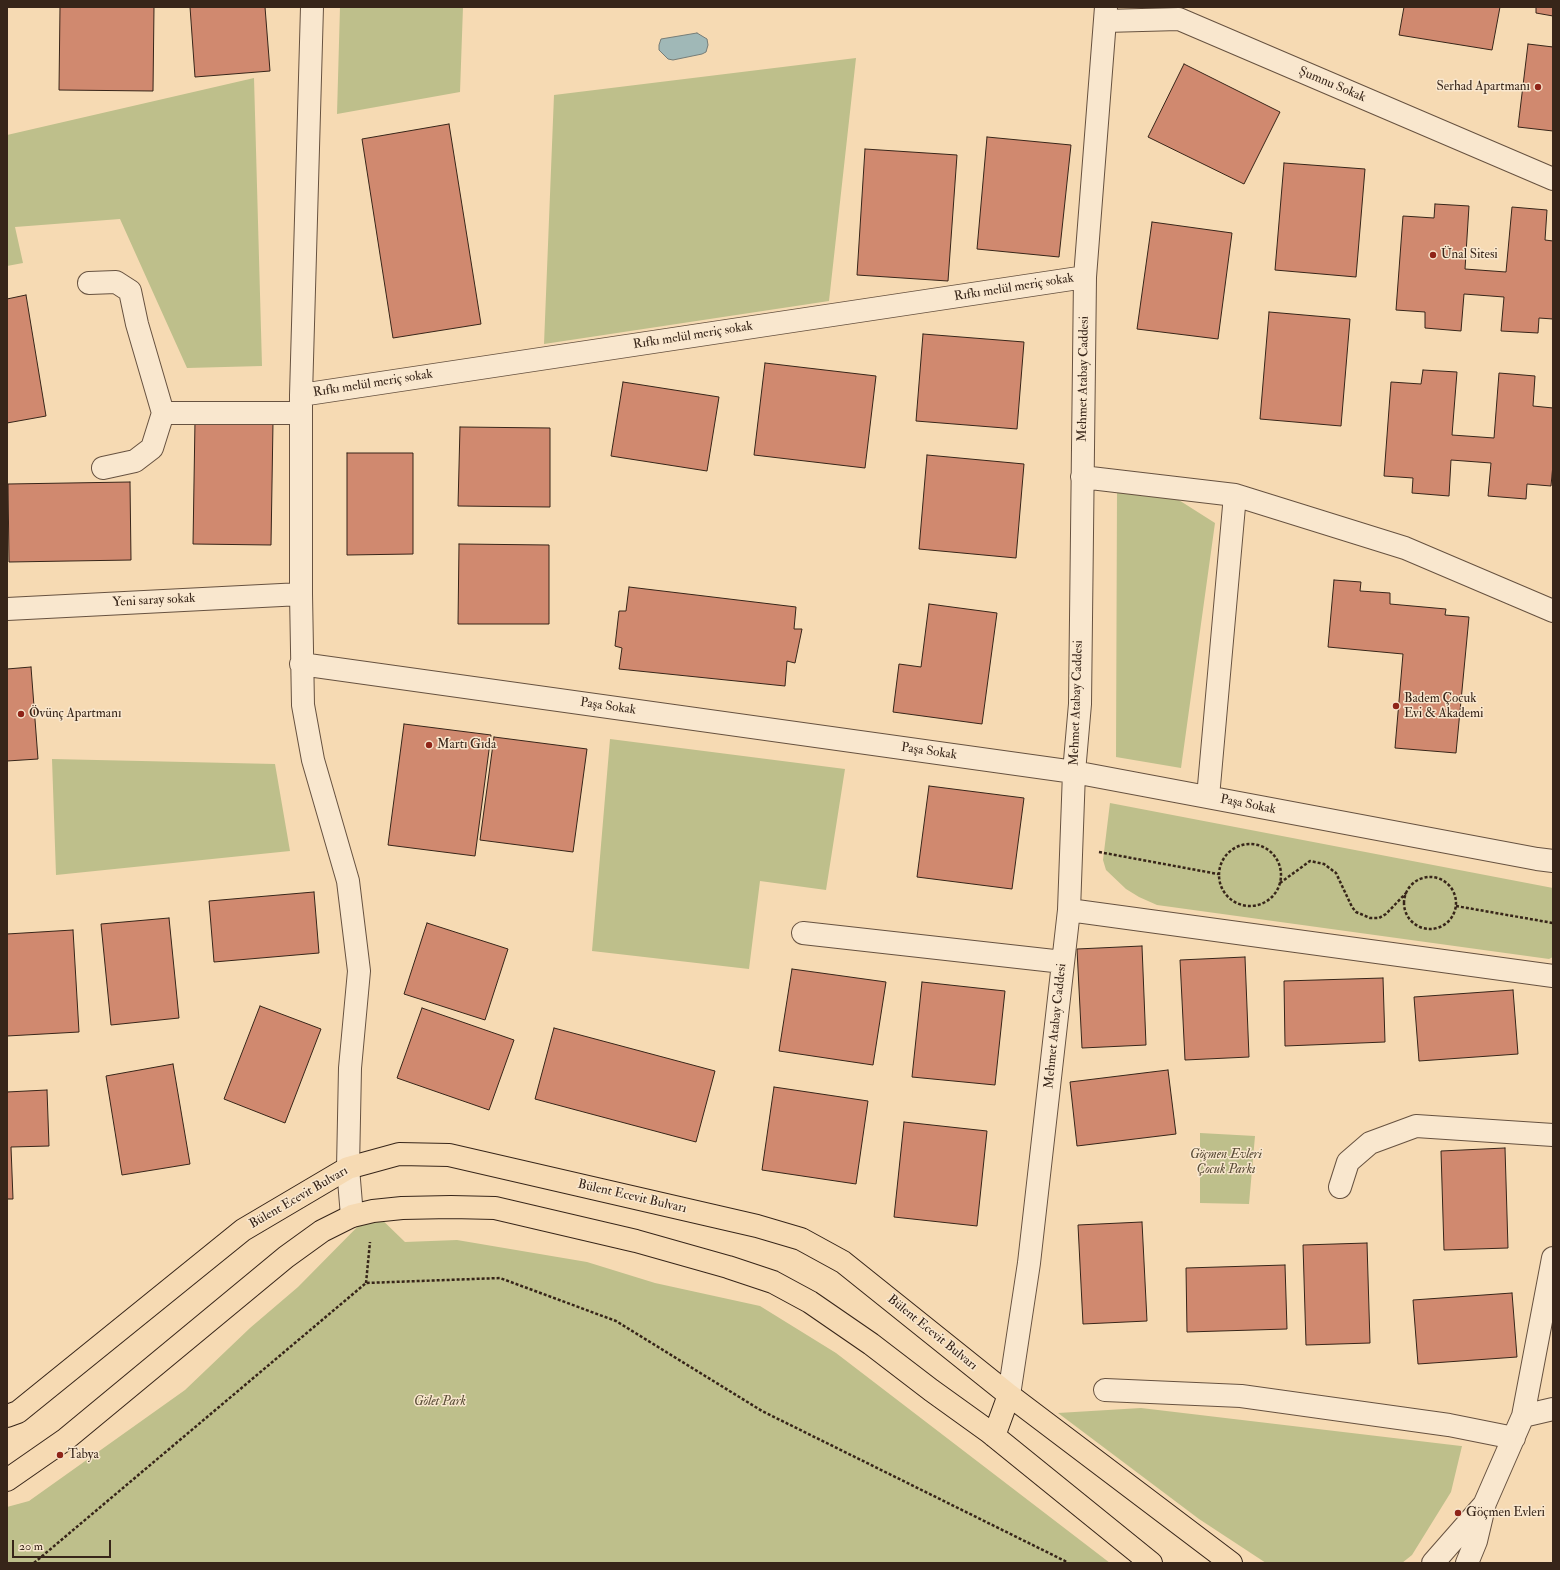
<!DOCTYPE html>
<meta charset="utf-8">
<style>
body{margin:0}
#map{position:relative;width:1560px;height:1570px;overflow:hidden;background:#f6dab3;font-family:"IM FELL Double Pica",serif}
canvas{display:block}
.frame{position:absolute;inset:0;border:8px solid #372519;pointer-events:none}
.scale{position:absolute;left:12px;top:1540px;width:99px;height:18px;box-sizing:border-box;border:2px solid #372519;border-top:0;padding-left:5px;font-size:12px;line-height:14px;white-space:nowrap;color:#372519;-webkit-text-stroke:3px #f9e7ce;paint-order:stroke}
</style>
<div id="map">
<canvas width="1560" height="1570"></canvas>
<div class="frame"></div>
<div class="scale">20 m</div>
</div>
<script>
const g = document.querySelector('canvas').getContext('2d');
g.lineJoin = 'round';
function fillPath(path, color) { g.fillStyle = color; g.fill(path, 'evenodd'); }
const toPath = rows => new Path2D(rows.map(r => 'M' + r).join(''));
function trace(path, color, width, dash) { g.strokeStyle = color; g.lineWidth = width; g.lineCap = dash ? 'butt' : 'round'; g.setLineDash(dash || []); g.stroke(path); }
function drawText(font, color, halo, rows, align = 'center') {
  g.font = font + ' "IM FELL Double Pica",serif'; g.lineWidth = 3; g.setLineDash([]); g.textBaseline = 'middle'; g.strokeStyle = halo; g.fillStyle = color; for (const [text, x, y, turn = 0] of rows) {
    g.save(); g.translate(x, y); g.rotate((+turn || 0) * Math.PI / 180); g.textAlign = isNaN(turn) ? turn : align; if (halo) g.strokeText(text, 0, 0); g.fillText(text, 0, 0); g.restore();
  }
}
fillPath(toPath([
 [340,7,463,7,460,92,337,114],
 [856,58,829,301,544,344,554,95],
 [254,78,262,366,187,368,120,219,15,227,23,263,7,266,7,135],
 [1117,492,1174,497,1215,523,1181,768,1116,757],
 [610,739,845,769,826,890,760,881,749,969,592,951],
 [52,759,275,764,290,851,56,875],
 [1110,803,1553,888,1553,957,1549,959,1157,905,1139,897,1126,889,1106,870,1103,860],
 [1200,1133,1255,1136,1249,1204,1200,1203],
 [373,1211,405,1242,457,1240,587,1262,655,1283,760,1306,836,1353,1110,1563,7,1563,7,1507,29,1501,185,1390,250,1328,298,1287],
 [1141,1408,1461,1446,1462,1446,1451,1492,1412,1555,1402,1563,1266,1563,1199,1519,1058,1413]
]), '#bebf8b');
const water = toPath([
 [697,33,707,39,708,45,706,52,702,54,673,60,668,59,659,50,659,45,661,39,697,33]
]);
fillPath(water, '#a0b8b7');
trace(water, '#767d78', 1);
const building = toPath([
 [60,7,154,7,153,91,59,90,60,7],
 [190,7,265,7,270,71,195,77,190,7],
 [1404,7,1500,7,1492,50,1399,35,1404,7],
 [1536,7,1553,7,1553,16,1536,13,1536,7],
 [1528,44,1553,47,1553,131,1518,127,1528,44],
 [1184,64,1280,112,1244,184,1148,137,1184,64],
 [449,124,481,324,393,338,362,139,449,124],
 [987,137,1071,145,1059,257,977,249,987,137],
 [865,149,957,155,948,281,857,275,865,149],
 [1284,163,1365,169,1356,277,1275,270,1284,163],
 [1435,204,1469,206,1465,269,1506,272,1512,207,1547,210,1545,240,1553,241,1553,319,1539,318,1538,333,1501,331,1504,297,1464,294,1461,331,1425,328,1425,312,1396,310,1403,216,1434,218,1435,204],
 [1152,222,1232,233,1218,339,1137,329,1152,222],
 [26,295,46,416,7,423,7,299,26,295],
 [1269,312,1350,319,1341,426,1260,419,1269,312],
 [923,334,1024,342,1017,429,916,421,923,334],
 [765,363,876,376,865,468,754,455,765,363],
 [1423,370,1457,372,1452,435,1494,438,1499,373,1535,376,1533,406,1553,408,1553,464,1551,486,1527,484,1526,499,1488,496,1491,463,1451,460,1449,496,1412,493,1413,478,1384,476,1391,382,1421,384,1423,370],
 [623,382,719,397,707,471,611,456,623,382],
 [195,421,273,422,271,545,193,544,195,421],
 [460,427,550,428,550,507,458,506,460,427],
 [347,453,413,453,413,554,347,555,347,453],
 [927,455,1024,464,1016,558,919,549,927,455],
 [130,482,131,560,9,562,8,484,130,482],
 [459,544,549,545,549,624,458,624,459,544],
 [1334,580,1361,582,1360,591,1390,593,1390,604,1446,609,1445,615,1469,617,1456,753,1395,748,1403,654,1328,647,1334,580],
 [629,587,796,607,794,629,802,629,795,663,787,661,785,686,619,669,622,648,615,646,619,611,626,611,629,587],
 [929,604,997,613,982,724,893,712,899,664,921,667,929,604],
 [31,667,38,759,7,761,7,669,31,667],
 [404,724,491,735,475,856,388,845,404,724],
 [494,737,587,749,573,852,480,840,494,737],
 [929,786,1024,798,1012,889,917,877,929,786],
 [314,892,319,953,214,962,209,901,314,892],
 [169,918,179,1018,111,1025,101,924,169,918],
 [427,923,508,949,485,1020,404,994,427,923],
 [73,930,79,1032,7,1036,7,934,73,930],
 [1142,946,1146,1045,1082,1048,1077,949,1142,946],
 [1245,957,1249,1057,1185,1060,1180,960,1245,957],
 [792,969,886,982,873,1065,779,1051,792,969],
 [1383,978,1385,1042,1285,1046,1284,981,1383,978],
 [922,982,1005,991,995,1085,912,1077,922,982],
 [1513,990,1518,1054,1419,1061,1414,997,1513,990],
 [260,1006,321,1029,285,1123,224,1099,260,1006],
 [422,1008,514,1040,489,1110,397,1078,422,1008],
 [554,1028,715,1071,696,1142,535,1099,554,1028],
 [173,1064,190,1164,122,1175,106,1076,173,1064],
 [1168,1070,1176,1134,1077,1146,1070,1082,1168,1070],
 [774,1087,868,1101,856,1184,762,1170,774,1087],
 [47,1090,49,1146,11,1147,13,1199,7,1199,7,1092,47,1090],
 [904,1122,987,1131,977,1226,894,1217,904,1122],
 [1505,1148,1508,1248,1444,1250,1441,1151,1505,1148],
 [1142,1222,1147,1321,1083,1324,1078,1225,1142,1222],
 [1367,1243,1370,1343,1306,1345,1303,1245,1367,1243],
 [1285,1265,1287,1329,1187,1332,1186,1268,1285,1265],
 [1512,1293,1517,1357,1418,1364,1413,1300,1512,1293]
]);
fillPath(building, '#d0896f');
trace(building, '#372519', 1);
const minor = toPath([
 [312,7,301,395,301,594,303,705,313,760,348,881,359,971,350,1068,348,1168,352,1216],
 [1105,21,1179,19,1553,179],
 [89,283,116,282,130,291,137,324,163,413,152,448,135,461,103,468],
 [301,395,1085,277],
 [163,413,301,413],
 [1082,477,1235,495,1405,548,1553,611],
 [7,609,301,594],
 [301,664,1074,772,1537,859,1553,861],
 [1208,797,1235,495],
 [1069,910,1553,976],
 [803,933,1063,962],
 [1340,1187,1348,1162,1370,1143,1416,1126,1553,1135],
 [1105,1390,1241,1396,1449,1425,1514,1438],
 [1009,1395,1029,1263,1069,910,1074,772,1080,704,1085,277,1106,7],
 [1523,1416,1553,1409],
 [1433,1563,1483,1506],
 [1467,1563,1476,1541,1485,1503,1523,1416,1553,1258]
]);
const major = toPath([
 [7,1416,18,1412,243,1230,348,1168,399,1154,449,1155,757,1226,801,1239,843,1262,1009,1395,1231,1563],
 [994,1436,1009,1395],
 [7,1480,66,1439,286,1257,322,1231,352,1216,373,1211,402,1208,451,1207,495,1208,636,1241,728,1267,773,1282,810,1302,871,1344,931,1390,988,1431,1151,1563]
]);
trace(minor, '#675240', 24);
trace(major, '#372519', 24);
trace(toPath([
 '1219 875a31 31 0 1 1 62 0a31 31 0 1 1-62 0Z',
 [1099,852,1218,874],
 '1404 903a26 26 0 1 1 52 0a26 26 0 1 1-52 0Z',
 [1280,883,1310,861,1324,864,1336,873,1352,907,1356,912,1370,918,1379,918,1386,914,1406,893],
 [1456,906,1553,923],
 [366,1283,370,1242],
 [34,1563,366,1283,500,1278,616,1321,762,1411,1065,1561,1067,1563]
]), '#372519', 2.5, [3, 2]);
trace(minor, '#f9e7ce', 22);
trace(major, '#f6dab3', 22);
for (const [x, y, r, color] of [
 [1538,87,4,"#8f2418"],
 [1433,255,4,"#8f2418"],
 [1396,706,4,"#8f2418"],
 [21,714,4,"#8f2418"],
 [429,745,4,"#8f2418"],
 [60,1455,4,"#8f2418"],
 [1458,1513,4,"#8f2418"]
]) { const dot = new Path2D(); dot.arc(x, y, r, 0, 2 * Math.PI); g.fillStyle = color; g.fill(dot); trace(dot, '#f9e7ce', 1.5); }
drawText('13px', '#372519', '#f9e7ce', [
 ["Şumnu Sokak",1332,85,23],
 ["Rıfkı melül meriç sokak",1014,288,-9],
 ["Rıfkı melül meriç sokak",693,336,-9],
 ["Mehmet Atabay Caddesi",1084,379,-89],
 ["Rıfkı melül meriç sokak",373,384,-9],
 ["Yeni saray sokak",154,601,-3],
 ["Mehmet Atabay Caddesi",1077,703,-88],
 ["Paşa Sokak",608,707,8],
 ["Paşa Sokak",929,752,8],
 ["Paşa Sokak",1248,805,11],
 ["Mehmet Atabay Caddesi",1056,1026,-84],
 ["Bülent Ecevit Bulvarı",632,1197,13],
 ["Bülent Ecevit Bulvarı",299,1198,-30],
 ["Bülent Ecevit Bulvarı",932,1333,39]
]);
drawText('13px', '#372519', '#f9e7ce', [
 ["Serhad Apartmanı",1530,87,"right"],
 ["Ünal Sitesi",1441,255],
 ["Badem Çocuk",1404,699],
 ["Evi & Akademi",1404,714],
 ["Övünç Apartmanı",29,714],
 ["Martı Gıda",437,745],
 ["Tabya",68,1455],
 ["Göçmen Evleri",1466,1513]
], 'left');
drawText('italic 13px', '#594c36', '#f9e7ce', [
 ["Göçmen Evleri",1226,1155],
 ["Çocuk Parkı",1226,1170],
 ["Gölet Park",440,1402]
]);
</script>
